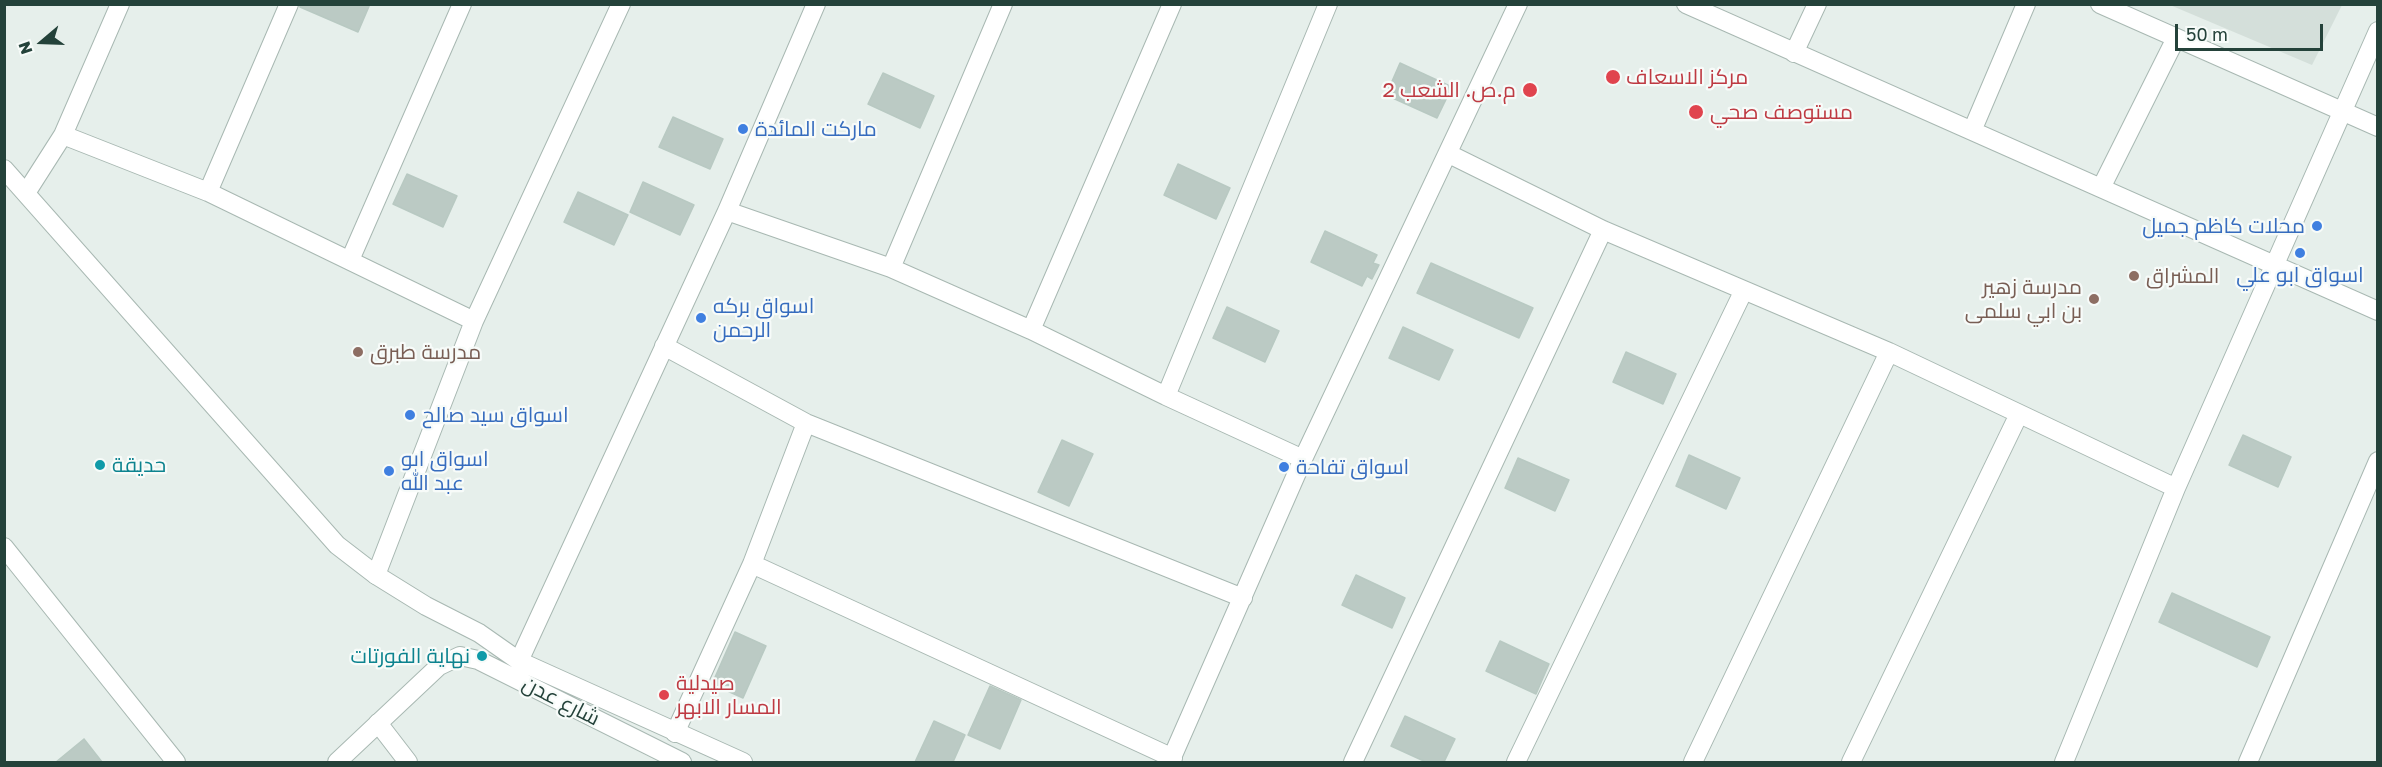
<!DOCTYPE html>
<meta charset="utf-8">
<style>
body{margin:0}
#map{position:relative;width:2382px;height:767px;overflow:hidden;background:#e6efeb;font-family:"Golos Text",sans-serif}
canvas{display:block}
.frame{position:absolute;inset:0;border:6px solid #24423a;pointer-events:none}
.north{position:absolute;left:12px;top:12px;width:60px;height:60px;-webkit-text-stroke:4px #f7fbf9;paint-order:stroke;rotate:251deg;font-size:16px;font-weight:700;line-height:24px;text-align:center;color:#24423a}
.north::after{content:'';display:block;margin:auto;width:21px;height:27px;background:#24423a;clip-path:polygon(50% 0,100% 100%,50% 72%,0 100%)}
.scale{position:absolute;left:2175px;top:24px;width:148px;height:27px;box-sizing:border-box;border:3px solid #24423a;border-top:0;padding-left:8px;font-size:18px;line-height:21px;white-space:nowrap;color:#24423a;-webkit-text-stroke:4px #f7fbf9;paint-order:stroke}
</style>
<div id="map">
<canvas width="2382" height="767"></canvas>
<div class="frame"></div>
<div class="north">N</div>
<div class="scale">50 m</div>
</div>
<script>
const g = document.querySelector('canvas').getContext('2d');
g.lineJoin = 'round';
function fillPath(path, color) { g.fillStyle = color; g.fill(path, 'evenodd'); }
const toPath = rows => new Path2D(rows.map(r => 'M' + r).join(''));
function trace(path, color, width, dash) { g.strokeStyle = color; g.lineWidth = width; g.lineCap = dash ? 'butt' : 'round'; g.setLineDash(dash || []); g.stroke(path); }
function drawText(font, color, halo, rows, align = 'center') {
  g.font = font + ' "Golos Text",Cairo,sans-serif'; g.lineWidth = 4.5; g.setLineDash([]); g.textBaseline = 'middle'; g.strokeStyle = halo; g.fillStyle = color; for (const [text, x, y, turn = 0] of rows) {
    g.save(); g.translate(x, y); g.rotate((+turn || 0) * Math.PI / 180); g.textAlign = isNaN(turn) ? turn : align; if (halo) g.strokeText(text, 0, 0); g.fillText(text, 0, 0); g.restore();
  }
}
fillPath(toPath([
 [2170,5,2342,5,2312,65]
]), '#d4dfda');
const building = toPath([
 [300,4,370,4,358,32,300,7,300,4],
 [1400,63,1452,87,1437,118,1386,95,1400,63],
 [883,73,934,96,920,128,868,104,883,73],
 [673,117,723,139,710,169,659,147,673,117],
 [1178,164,1230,188,1216,219,1164,195,1178,164],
 [407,174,457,196,443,227,393,204,407,174],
 [643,182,694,205,680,235,630,212,643,182],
 [578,192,628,215,614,245,564,222,578,192],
 [1325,231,1377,255,1373,263,1379,265,1372,279,1367,276,1362,286,1311,262,1325,231],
 [1431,263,1533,308,1519,338,1417,293,1431,263],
 [1227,307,1279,331,1265,362,1213,338,1227,307],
 [1403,327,1453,350,1439,380,1389,358,1403,327],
 [1626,352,1676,374,1663,404,1613,382,1626,352],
 [2243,435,2291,457,2278,487,2229,465,2243,435],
 [1062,440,1093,454,1069,506,1038,492,1062,440],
 [1689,455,1740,478,1726,509,1676,486,1689,455],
 [1518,458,1569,480,1555,511,1505,488,1518,458],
 [1356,575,1405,598,1392,628,1342,605,1356,575],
 [2172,593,2270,637,2257,667,2159,622,2172,593],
 [735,632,766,646,743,698,712,684,735,632],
 [1500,641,1549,664,1536,694,1486,671,1500,641],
 [990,686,1021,700,1000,749,968,735,990,686],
 [1405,716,1455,739,1444,762,1426,762,1391,746,1405,716],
 [934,721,965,735,953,762,915,762,934,721],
 [84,739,102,762,56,762,84,739]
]);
fillPath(building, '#bbcac4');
trace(building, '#b8c9c2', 1.5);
const minor = toPath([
 [1686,4,2378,311],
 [2100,4,2378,127],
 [1794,53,1817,4],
 [1972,131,2026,4],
 [63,135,208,192,474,321],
 [1449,154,1603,230,1889,352,2176,488],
 [2101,188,2176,38],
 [208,192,289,4],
 [26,193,63,135,120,4],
 [727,211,891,268,1031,330,1166,396,1303,459],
 [350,260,462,4],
 [891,268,1003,4],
 [1031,330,1172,4],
 [664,346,806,423,1243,598],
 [1166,396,1328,4],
 [752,564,1173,758],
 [376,575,474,321,621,4],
 [519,661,727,211,816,4],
 [378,723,408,762],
 [675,733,752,564,806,423],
 [1170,762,1303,459,1518,4],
 [1353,762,1603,230],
 [1516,762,1743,292],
 [1693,762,1889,352],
 [1851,762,2019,414],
 [2064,762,2176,488,2378,31],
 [2248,762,2378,461]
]);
const tertiary = toPath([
 [4,169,337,545,376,575,426,606,479,633,519,661,743,762],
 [4,547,176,762],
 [337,762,439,666,460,656,478,660,682,762]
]);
trace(minor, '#a8b8b2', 20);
trace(tertiary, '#a8b8b2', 20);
trace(minor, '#fff', 18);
trace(tertiary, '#fff', 18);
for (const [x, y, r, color] of [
 [1613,77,8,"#e0444e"],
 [1530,90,8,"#e0444e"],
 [1696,112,8,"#e0444e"],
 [743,129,6,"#3f7fe0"],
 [2317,226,6,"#3f7fe0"],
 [2300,253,6,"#3f7fe0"],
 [2134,276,6,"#8d6e63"],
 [2094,299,6,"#8d6e63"],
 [701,318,6,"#3f7fe0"],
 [358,352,6,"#8d6e63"],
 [410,415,6,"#3f7fe0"],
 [100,465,6,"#0f9aa8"],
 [1284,467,6,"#3f7fe0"],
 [389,471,6,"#3f7fe0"],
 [482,656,6,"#0f9aa8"],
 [664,695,6,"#e0444e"]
]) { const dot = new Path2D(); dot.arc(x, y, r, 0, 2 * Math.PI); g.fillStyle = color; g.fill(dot); trace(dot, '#f7fbf9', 2); }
drawText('21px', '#be3a42', '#f7fbf9', [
 ["مركز الاسعاف",1626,77],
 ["م.ص. الشعب 2",1516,90,"right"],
 ["مستوصف صحي",1710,112],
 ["صيدلية",676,683],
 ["المسار الابهر",676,707]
], 'left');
drawText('21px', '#366cbe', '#f7fbf9', [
 ["ماركت المائدة",755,129],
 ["محلات كاظم جميل",2305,226,"right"],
 ["اسواق ابو علي",2300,275,"center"],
 ["اسواق بركه",713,306],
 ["الرحمن",713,330],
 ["اسواق سيد صالح",422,415],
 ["اسواق ابو",401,459],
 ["عبد الله",401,483],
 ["اسواق تفاحة",1296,467]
], 'left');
drawText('21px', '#785e54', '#f7fbf9', [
 ["المشراق",2146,276],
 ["مدرسة زهير",2082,287,"right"],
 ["بن ابي سلمى",2082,311,"right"],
 ["مدرسة طبرق",370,352]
], 'left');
drawText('21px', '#0d838f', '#f7fbf9', [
 ["حديقة",112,465],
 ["نهاية الفورتات",470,656,"right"]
], 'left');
drawText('21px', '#24423a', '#f7fbf9', [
 ["شارع عدن",561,701,27]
]);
</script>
